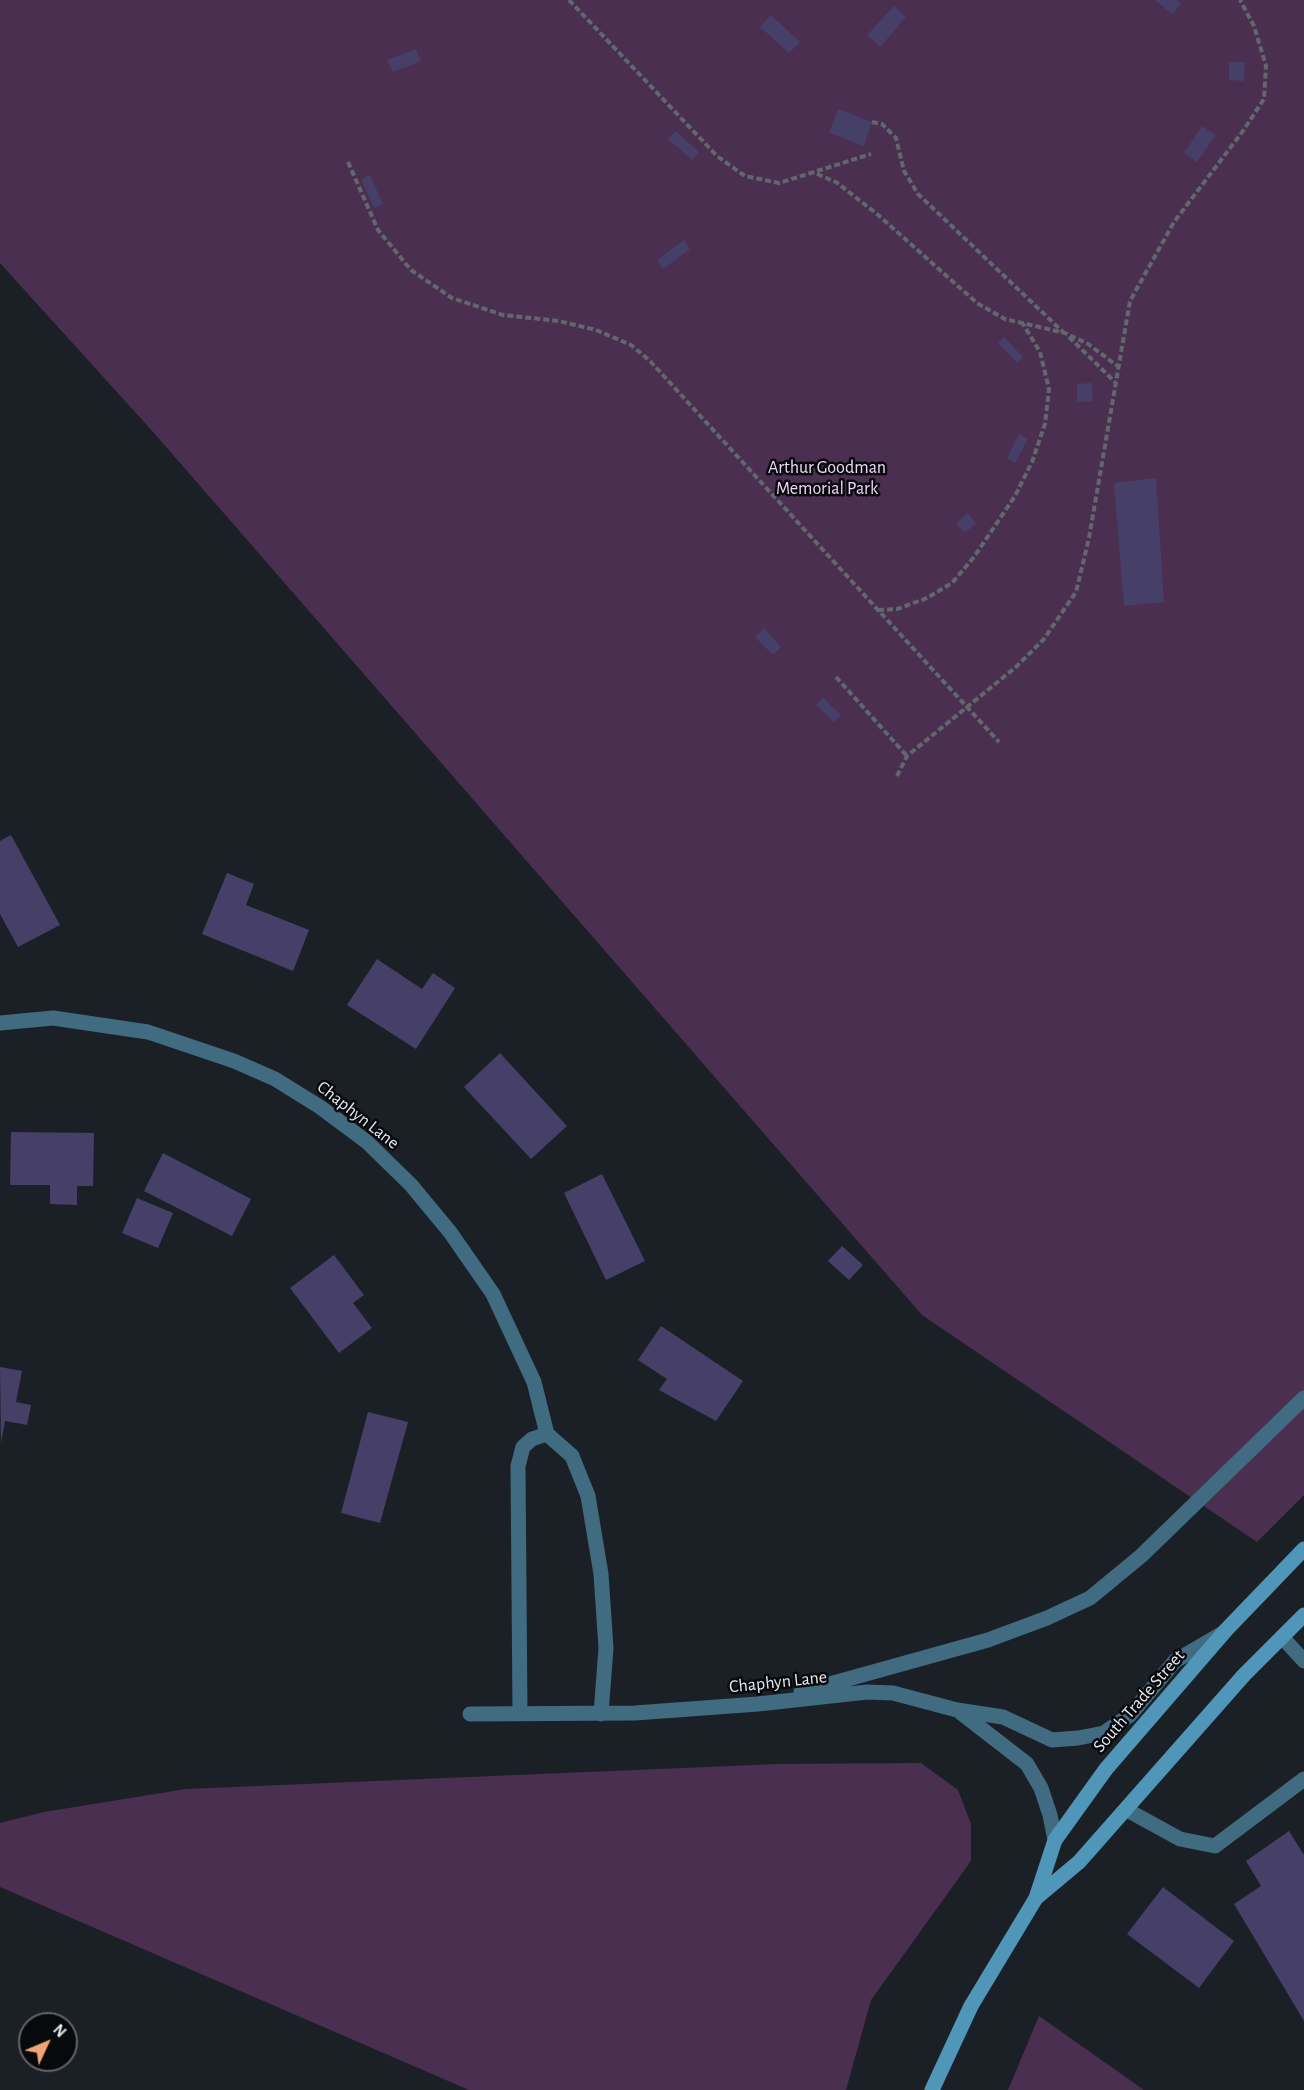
<!DOCTYPE html>
<style>
body{margin:0}
#map{position:relative;width:1304px;height:2090px;overflow:hidden;background:#1b2027;font-family:"Alegreya Sans",sans-serif}
canvas{display:block}
.north{position:absolute;left:18px;top:2012px;width:60px;height:60px;box-sizing:border-box;background:#08090c;border:2px solid #616367;border-radius:50%;rotate:46deg;font-size:16px;font-weight:700;line-height:24px;text-align:center;color:#e6eaef}
.north::after{content:'';display:block;margin:auto;width:21px;height:27px;background:#efa377;clip-path:polygon(50% 0,100% 100%,50% 72%,0 100%)}
</style>
<div id="map">
<canvas width="1304" height="2090"></canvas>
<div class="north">N</div>
</div>
<script>
const g = document.querySelector('canvas').getContext('2d');
g.lineJoin = 'round';
function fillPath(path, color) { g.fillStyle = color; g.fill(path, 'evenodd'); }
const toPath = rows => new Path2D(rows.map(r => 'M' + r).join(''));
function trace(path, color, width, dash) { g.strokeStyle = color; g.lineWidth = width; g.lineCap = dash ? 'butt' : 'round'; g.setLineDash(dash || []); g.stroke(path); }
function drawText(font, color, halo, rows, align = 'center') {
  g.font = font + ' "Alegreya Sans",sans-serif'; g.lineWidth = 5; g.setLineDash([]); g.textBaseline = 'middle'; g.strokeStyle = halo; g.fillStyle = color; for (const [text, x, y, turn = 0] of rows) {
    g.save(); g.translate(x, y); g.rotate((+turn || 0) * Math.PI / 180); g.textAlign = isNaN(turn) ? turn : align; if (halo) g.strokeText(text, 0, 0); g.fillText(text, 0, 0); g.restore();
  }
}
fillPath(toPath([
 [0,0,1304,0,1304,1495,1257,1542,922,1315,154,433,0,263],
 [921,1763,958,1790,971,1824,971,1861,871,2000,846,2090,469,2090,0,1887,0,1823,44,1812,186,1789,777,1764],
 [1039,2016,1144,2090,1008,2090]
]), '#4a2f50');
fillPath(toPath([
 [1155,0,1177,0,1181,4,1172,14],
 [894,6,906,17,880,47,867,35],
 [771,15,800,42,789,53,760,27],
 [416,49,421,61,393,72,387,60],
 [1229,62,1245,62,1244,81,1229,80],
 [838,109,872,122,864,146,829,133],
 [1202,126,1216,135,1197,162,1184,153],
 [676,131,699,152,692,160,668,139],
 [370,175,383,204,374,208,361,179],
 [684,240,690,249,663,269,657,260],
 [1004,337,1023,357,1017,363,998,343],
 [1092,383,1093,401,1077,402,1077,384],
 [1019,434,1028,439,1015,463,1007,458],
 [1156,478,1164,602,1124,606,1114,483],
 [967,513,976,523,965,533,956,524],
 [764,628,781,647,773,655,755,637],
 [823,698,841,715,834,722,816,705],
 [11,835,60,925,18,947,0,914,0,841],
 [227,873,254,884,246,905,309,930,293,971,202,934],
 [377,959,422,989,433,973,455,988,416,1049,347,1005],
 [500,1053,567,1126,531,1159,464,1087],
 [11,1132,94,1133,93,1186,77,1186,77,1205,50,1204,50,1185,10,1185],
 [163,1153,251,1199,232,1236,144,1191],
 [602,1174,645,1261,606,1280,564,1193],
 [137,1198,173,1213,158,1248,122,1233],
 [842,1246,863,1265,849,1280,828,1261],
 [334,1255,364,1295,353,1303,372,1328,339,1353,290,1288],
 [661,1326,743,1381,716,1421,659,1390,667,1379,638,1360],
 [0,1367,22,1371,16,1402,31,1405,27,1425,5,1421,1,1443],
 [368,1412,408,1422,380,1523,341,1513],
 [1289,1831,1304,1855,1304,2021,1234,1904,1261,1886,1246,1861],
 [1163,1887,1234,1941,1199,1988,1127,1934]
]), '#463f68');
trace(toPath([
 [569,0,717,156,745,176,779,183,871,154],
 [872,122,882,124,896,138,904,171,918,194,1063,332],
 [348,162,378,230,411,270,452,298,503,315,559,321,596,330,631,345,650,361,999,742],
 [817,174,836,182,877,214,977,303,1005,319,1065,333,1088,344,1119,367],
 [1069,337,1115,382],
 [878,610,897,609,927,598,952,583,974,557,1015,496,1032,462,1045,424,1049,389,1040,352,1023,324],
 [836,677,907,756],
 [897,776,907,756,1016,667,1044,639,1076,592,1089,538,1130,301,1174,222,1243,131,1264,99,1266,66,1254,26,1240,0]
]), '#62676d', 4, [6, 3]);
trace(toPath([
 [1282,1637,1304,1661],
 [1127,1810,1180,1839,1215,1846,1304,1779]
]), '#406b80', 15);
trace(toPath([
 [0,1023,53,1018,148,1032,234,1061,275,1079,320,1107,367,1142,411,1185,450,1232,493,1294,534,1382,547,1434],
 [801,1692,988,1640,1047,1618,1090,1598,1141,1556,1304,1398],
 [960,1712,1027,1764,1041,1788,1050,1815,1055,1840],
 [520,1713,518,1466,523,1447,532,1439,547,1434,572,1456,588,1496,601,1574,606,1648,601,1714],
 [470,1714,635,1713,758,1704,867,1692,893,1693,957,1710,1003,1717,1052,1740,1078,1738,1104,1733,1130,1715,1175,1661,1223,1633]
]), '#406b80', 15);
trace(toPath([
 [1036,1898,1079,1862,1244,1675,1304,1615],
 [932,2090,971,2006,1036,1898,1055,1840,1106,1769,1226,1630,1304,1549]
]), '#4f96b8', 15);
drawText('18px', '#f2d4f9', '#08090c', [
 ["Arthur Goodman",827,468],
 ["Memorial Park",827,489]
]);
drawText('18px', '#e6eaef', '#08090c', [
 ["Chaphyn Lane",358,1115,38],
 ["Chaphyn Lane",778,1682,-6],
 ["South Trade Street",1139,1701,-49]
]);
</script>
